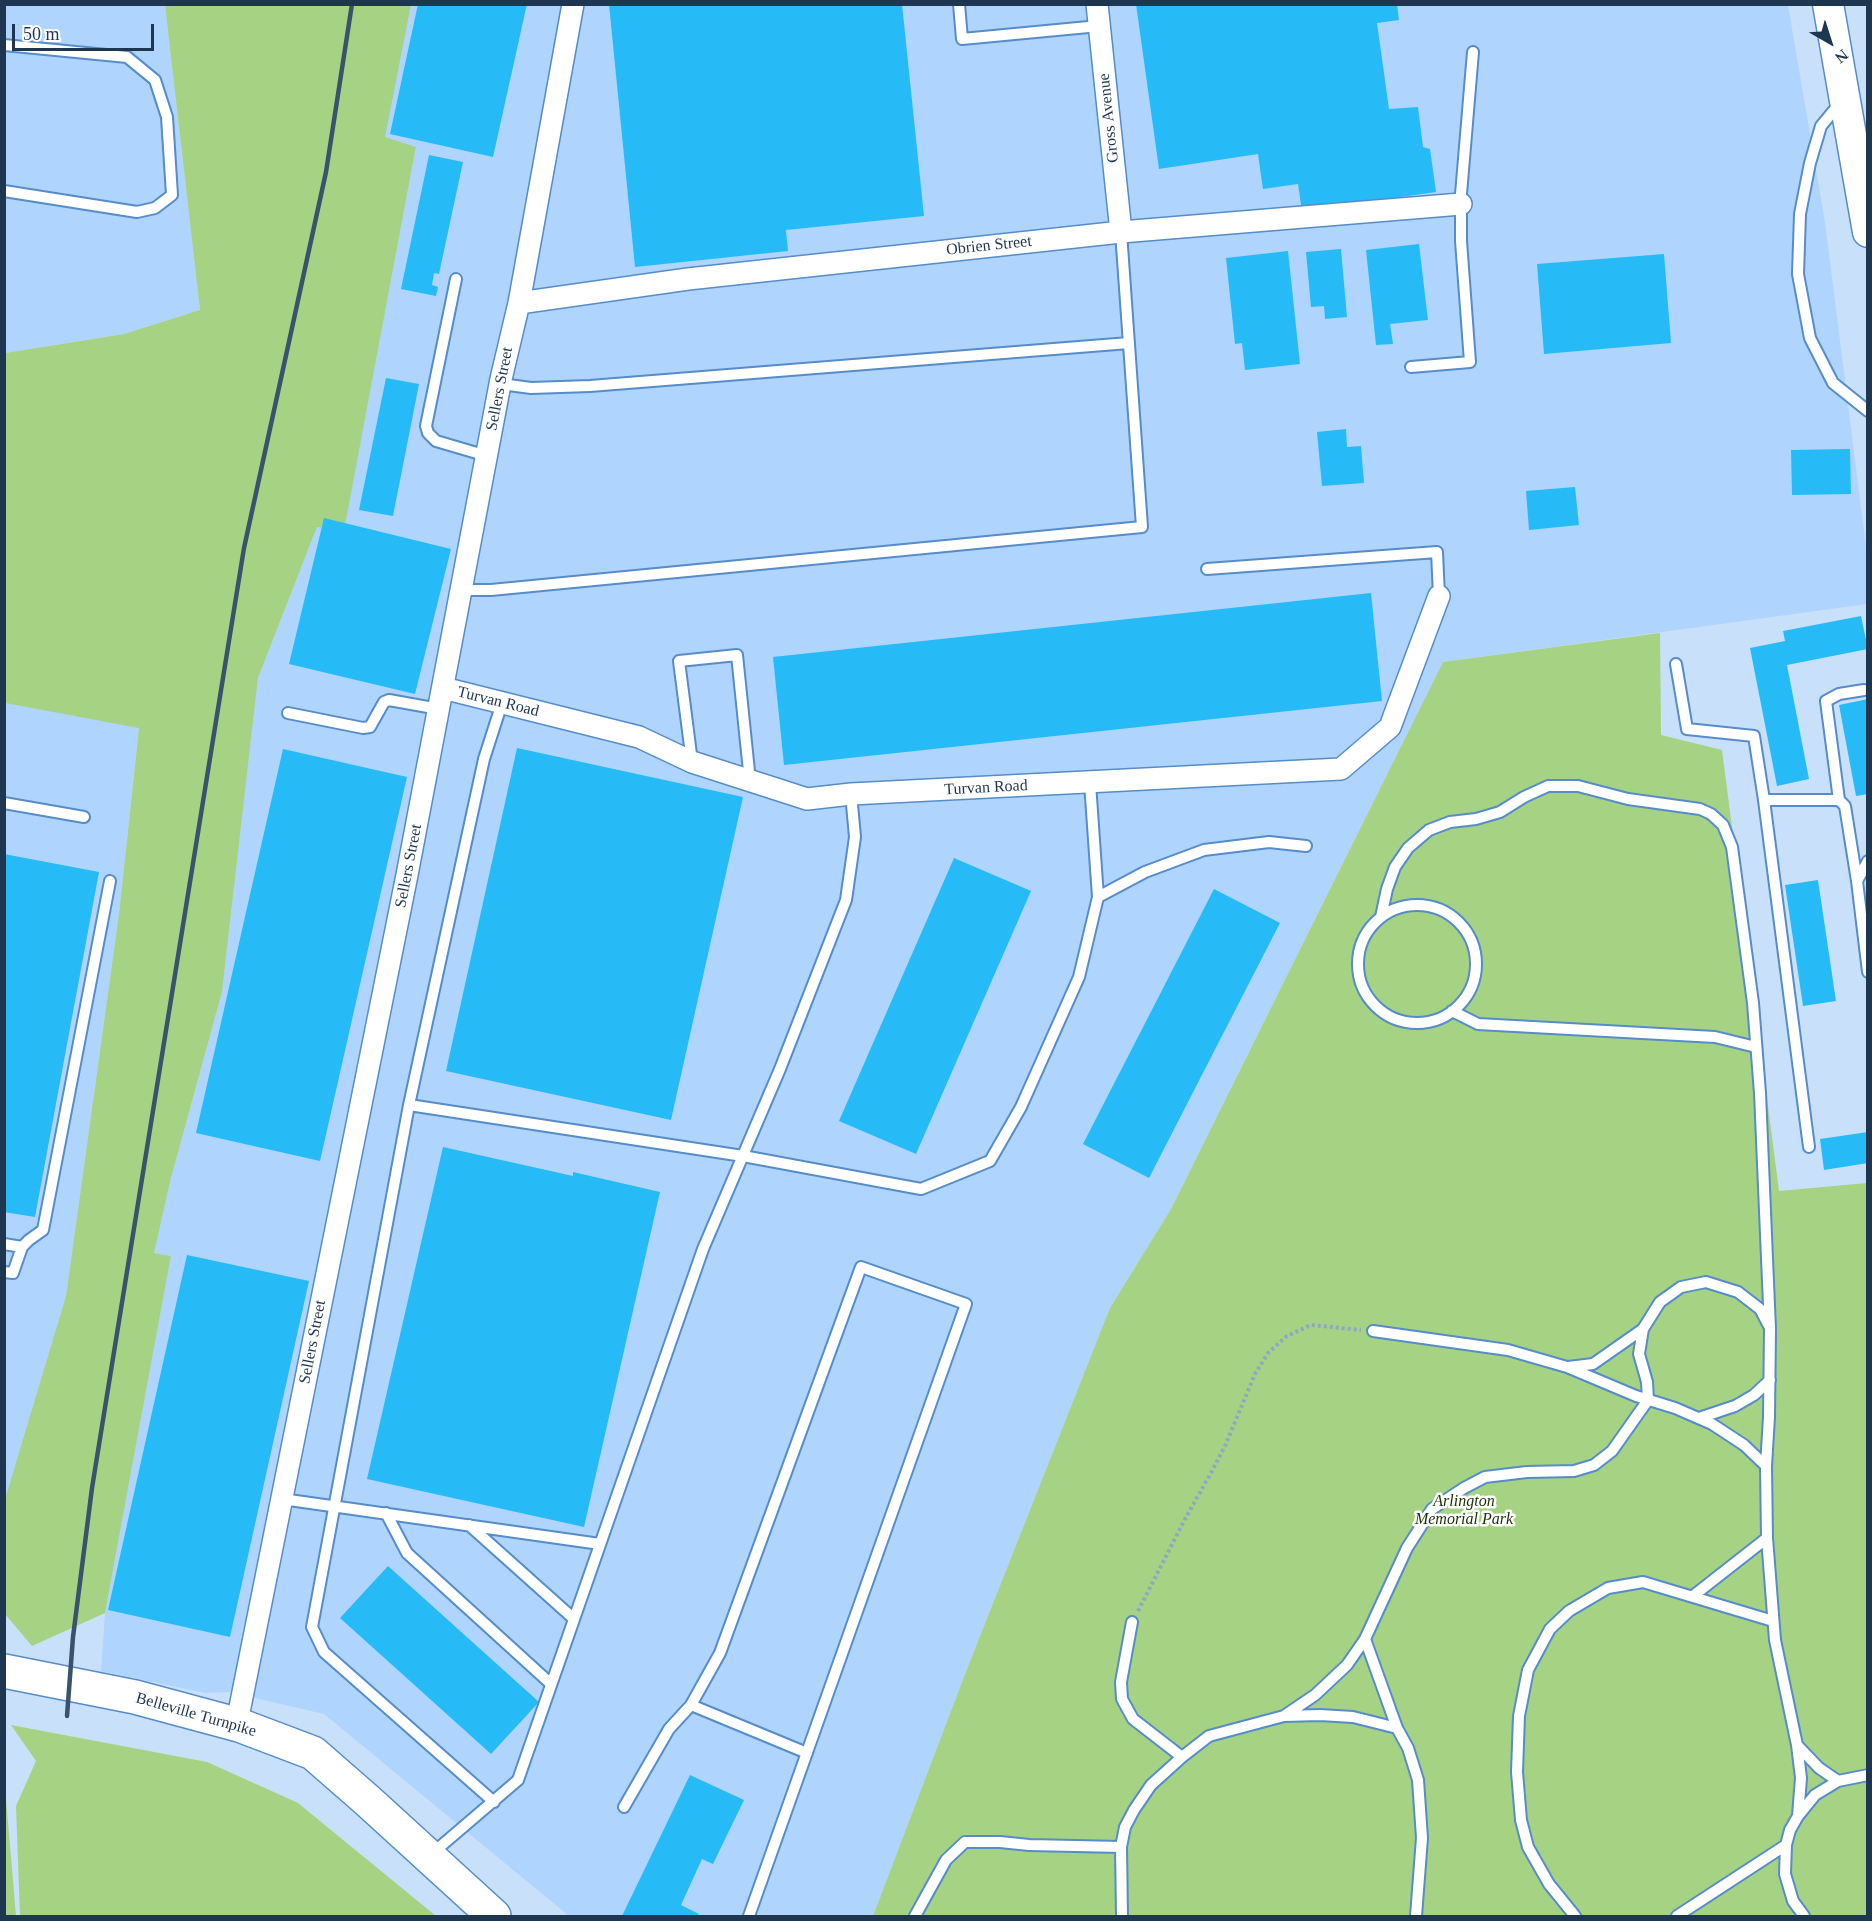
<!DOCTYPE html>
<style>
body{margin:0}
#map{position:relative;width:1872px;height:1921px;overflow:hidden;background:#c9e0fa;font-family:"Times New Roman",serif}
canvas{display:block}
.frame{position:absolute;inset:0;border:6px solid #1e364f;pointer-events:none}
.north{position:absolute;left:1800px;top:12px;width:60px;height:60px;-webkit-text-stroke:4px #fefefe;paint-order:stroke;rotate:141deg;font-size:16px;font-weight:700;line-height:24px;text-align:center;color:#1e364f}
.north::after{content:'';display:block;margin:auto;width:21px;height:27px;background:#1e364f;clip-path:polygon(50% 0,100% 100%,50% 72%,0 100%)}
.scale{position:absolute;left:12px;top:24px;width:142px;height:27px;box-sizing:border-box;border:3px solid #1e364f;border-top:0;padding-left:8px;font-size:18px;line-height:21px;white-space:nowrap;color:#1e364f;-webkit-text-stroke:4px #fefefe;paint-order:stroke}
</style>
<div id="map">
<canvas width="1872" height="1921"></canvas>
<div class="frame"></div>
<div class="north">N</div>
<div class="scale">50 m</div>
</div>
<script>
const g = document.querySelector('canvas').getContext('2d');
g.lineJoin = 'round';
function fillPath(path, color) { g.fillStyle = color; g.fill(path, 'evenodd'); }
const toPath = rows => new Path2D(rows.map(r => 'M' + r).join(''));
function trace(path, color, width, dash) { g.strokeStyle = color; g.lineWidth = width; g.lineCap = dash ? 'butt' : 'round'; g.setLineDash(dash || []); g.stroke(path); }
function drawText(font, color, halo, rows, align = 'center') {
  g.font = font + ' "Times New Roman",serif'; g.lineWidth = 5; g.setLineDash([]); g.textBaseline = 'middle'; g.strokeStyle = halo; g.fillStyle = color; for (const [text, x, y, turn = 0] of rows) {
    g.save(); g.translate(x, y); g.rotate((+turn || 0) * Math.PI / 180); g.textAlign = isNaN(turn) ? turn : align; if (halo) g.strokeText(text, 0, 0); g.fillText(text, 0, 0); g.restore();
  }
}
fillPath(toPath([
 [5,5,165,5,200,310,124,334,5,353],
 [411,5,1788,5,1825,222,1867,555,1867,604,1443,662,1171,1209,1110,1308,967,1669,873,1916,569,1916,324,1714,229,1692,205,1693,101,1671,105,1613,171,1256,154,1253,171,1178,222,992,258,678,317,527,344,530,416,148,384,137],
 [5,703,139,727,119,914,66,1296,5,1503]
]), '#afd4fe');
fillPath(toPath([
 [165,5,411,5,385,137,416,147,344,531,317,527,258,678,222,992,171,1178,154,1253,171,1256,105,1613,32,1646,5,1614,4,1503,66,1296,119,914,139,728,5,703,5,353,124,334,200,310],
 [1660,633,1661,735,1722,750,1779,1191,1867,1183,1867,1916,873,1916,967,1669,1110,1308,1171,1209,1443,662],
 [11,1725,207,1762,298,1803,436,1916,20,1916,16,1806,36,1761],
 [5,1787,16,1916,5,1916]
]), '#a6d283');
fillPath(toPath([
 [418,4,527,4,493,157,390,134],
 [609,4,902,4,924,216,786,230,788,251,635,267],
 [1136,4,1397,4,1399,20,1377,23,1389,109,1418,107,1423,147,1430,149,1436,192,1302,211,1298,184,1263,189,1258,154,1159,169],
 [429,155,463,162,439,274,434,273,432,285,438,287,436,296,401,289],
 [1419,244,1428,320,1390,324,1393,344,1376,345,1366,250],
 [1341,249,1347,317,1325,319,1324,306,1311,307,1306,252],
 [1288,251,1300,364,1245,370,1242,343,1235,344,1226,258],
 [1664,254,1671,343,1544,354,1537,264],
 [386,378,419,384,393,516,359,510],
 [1346,429,1347,447,1361,446,1364,483,1322,486,1317,432],
 [1850,449,1851,494,1792,495,1791,450],
 [1575,487,1579,525,1529,530,1526,491],
 [324,518,451,549,415,694,289,664],
 [1371,593,1382,701,784,765,773,657],
 [1861,616,1868,649,1787,665,1809,779,1777,786,1750,648,1785,641,1783,631],
 [1868,699,1868,794,1856,796,1839,705],
 [517,748,743,797,671,1120,446,1071],
 [283,749,407,777,320,1161,196,1133],
 [4,854,99,872,35,1217,4,1212],
 [954,858,1031,891,916,1154,839,1121],
 [1818,880,1836,1001,1803,1006,1785,885],
 [1214,889,1280,923,1149,1178,1083,1144],
 [1868,1132,1868,1163,1824,1170,1820,1139],
 [443,1147,573,1176,573,1172,660,1192,584,1527,367,1479],
 [187,1255,309,1281,230,1637,108,1610],
 [388,1566,539,1702,491,1754,340,1618],
 [690,1775,744,1800,713,1864,702,1859,681,1905,699,1914,697,1916,622,1916]
]), '#26bbf7');
const service = toPath([
 [959,4,962,39,1099,26],
 [4,45,127,57,155,80,167,117,172,195,155,208,137,212,4,191],
 [1841,102,1821,126,1810,163,1800,214,1798,274,1810,338,1833,383,1868,411],
 [456,279,426,426,428,433,436,441,487,456],
 [1411,367,1470,362,1461,241,1461,194,1473,52],
 [501,384,531,388,590,386,1129,343],
 [1207,569,1437,552,1439,596],
 [461,590,491,590,1142,527,1121,232],
 [1676,664,1687,729,1754,736,1764,800,1839,800,1845,806,1857,881],
 [288,713,363,728,370,727,384,702,389,700,439,709],
 [692,762,679,661,737,655,750,781],
 [1764,800,1809,1147],
 [1839,800,1826,701,1839,694,1864,690],
 [4,803,84,817],
 [1868,861,1857,881,1868,972],
 [1098,897,1145,872,1204,850,1269,842,1306,846],
 '1358 964a59 59 0 1 1 118 0a59 59 0 1 1-118 0Z',
 [1381,917,1387,889,1395,867,1408,848,1429,830,1450,822,1476,819,1500,812,1524,797,1548,786,1578,786,1628,799,1700,809,1711,814,1723,825,1732,847,1753,1003,1760,1093,1770,1329,1769,1417,1766,1466],
 [1452,1011,1478,1024,1715,1037,1756,1047],
 [409,1105,743,1156,921,1189,990,1161,1021,1107,1079,977,1098,897,1090,783],
 [4,1244,22,1247],
 [4,1272,13,1273,22,1247,29,1240,43,1230,110,881],
 [1373,1331,1508,1350,1567,1367,1636,1396,1675,1408,1712,1424,1744,1445,1766,1466,1767,1538,1775,1640,1797,1745,1801,1778,1798,1816],
 [1568,1367,1593,1364,1643,1329],
 [1699,1418,1735,1406,1754,1395,1770,1380],
 [282,1499,600,1544],
 [386,1513,407,1553,551,1684],
 [469,1525,574,1619],
 [1693,1596,1767,1538],
 [1365,1639,1397,1728,1408,1748,1418,1780,1422,1838,1416,1916],
 [691,1705,807,1753],
 [1284,1716,1320,1715,1353,1717,1397,1728],
 [1797,1745,1819,1768,1838,1781],
 [1182,1757,1209,1736,1284,1716,1315,1695,1347,1665,1365,1639,1407,1548,1432,1509,1464,1488,1485,1477,1527,1472,1574,1471,1594,1465,1612,1451,1648,1400,1647,1382,1639,1354,1643,1329,1660,1302,1681,1287,1706,1282,1738,1292,1760,1309,1769,1326],
 [494,1802,324,1652,312,1627,409,1105,484,759,502,703],
 [624,1807,669,1729,691,1705,720,1653,861,1267,966,1304,749,1916],
 [1121,1847,1125,1827,1134,1810,1151,1785,1182,1757,1133,1719,1122,1699,1121,1682,1132,1622],
 [435,1851,518,1780,703,1249,780,1069,846,900,855,837,851,794],
 [915,1916,946,1860,965,1842,1000,1842,1029,1845,1121,1847,1122,1916],
 [1575,1916,1549,1884,1528,1847,1521,1820,1517,1772,1519,1716,1528,1670,1550,1629,1569,1611,1608,1588,1643,1582,1773,1621],
 [1677,1916,1786,1845],
 [1804,1916,1793,1901,1785,1874,1786,1845,1790,1830,1798,1816,1815,1795,1838,1781,1868,1775]
]);
const minor = toPath([
 [1097,4,1121,232],
 [519,303,688,279,1121,232,1461,204],
 [443,688,639,737,692,762,807,799,851,794,1341,769,1390,727,1439,596],
 [239,1725,237,1722,407,875,501,379,519,303,573,4]
]);
const secondary = toPath([
 [1828,4,1868,232]
]);
const primary = toPath([
 [4,1671,135,1697,239,1725,313,1753,368,1801,494,1916]
]);
trace(service, '#558cc9', 14);
trace(minor, '#558cc9', 24);
trace(secondary, '#558cc9', 33);
trace(primary, '#558cc9', 36);
trace(toPath([
 [1138,1611,1185,1519,1212,1471,1225,1446,1255,1374,1268,1353,1287,1336,1311,1325,1361,1330]
]), '#90a7c1', 4, [3, 3]);
trace(service, '#fff', 10);
trace(minor, '#fff', 21);
trace(secondary, '#fff', 30);
trace(primary, '#fff', 33);
trace(toPath([
 [67,1716,73,1637,92,1488,244,548,326,172,352,4]
]), '#3a526b', 4.5);
drawText('16px', '#1e364f', '#fefefe', [
 ["Gross Avenue",1109,118,-96],
 ["Obrien Street",989,246,-6],
 ["Sellers Street",500,389,-79],
 ["Turvan Road",498,702,14],
 ["Turvan Road",986,788,-3],
 ["Sellers Street",409,866,-79],
 ["Sellers Street",313,1342,-79],
 ["Belleville Turnpike",196,1715,16]
]);
drawText('italic 16px', '#1c3107', '#fefefe', [
 ["Arlington",1464,1502],
 ["Memorial Park",1464,1520]
]);
</script>
